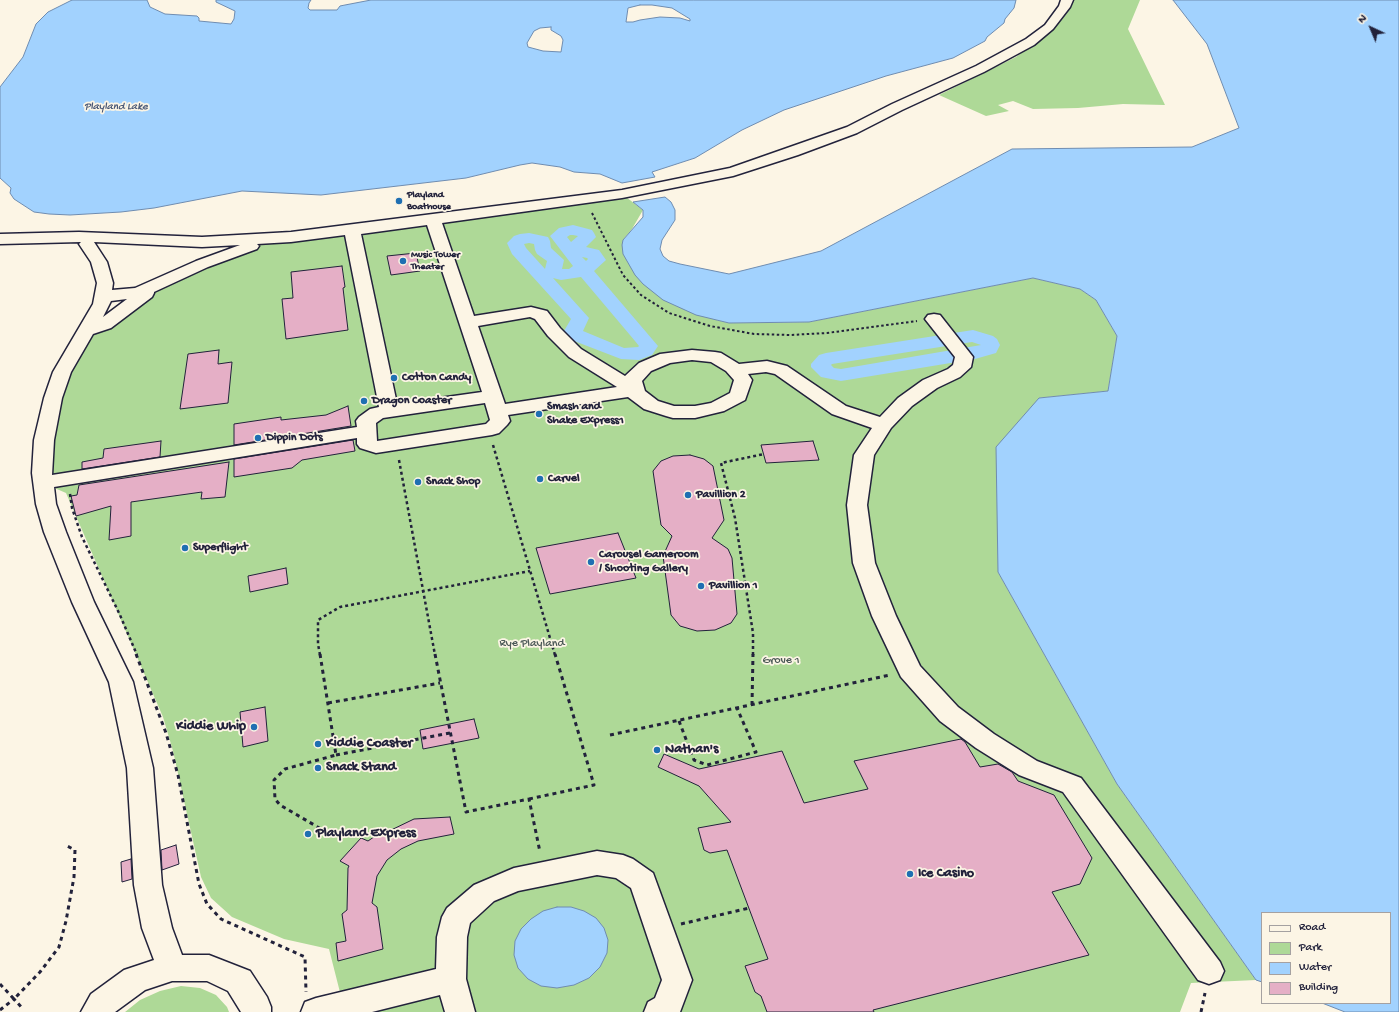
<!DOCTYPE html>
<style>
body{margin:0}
#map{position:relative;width:1399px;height:1012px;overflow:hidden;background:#fcf5e5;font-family:"Gochi Hand",sans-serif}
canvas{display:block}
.legend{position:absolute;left:1261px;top:912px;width:130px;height:92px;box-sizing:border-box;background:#fcf5e5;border:1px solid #a5a1a1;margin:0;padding:5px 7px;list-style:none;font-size:12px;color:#22223b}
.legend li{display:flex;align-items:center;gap:8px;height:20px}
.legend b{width:20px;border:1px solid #a5a1a1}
.north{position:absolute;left:1351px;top:8px;width:40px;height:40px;-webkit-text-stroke:3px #fcf5e5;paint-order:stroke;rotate:316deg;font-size:11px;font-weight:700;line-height:16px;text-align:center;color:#22223b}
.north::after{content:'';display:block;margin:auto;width:14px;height:18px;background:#22223b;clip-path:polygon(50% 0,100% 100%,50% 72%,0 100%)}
</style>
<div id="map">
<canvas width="1399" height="1012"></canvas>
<ul class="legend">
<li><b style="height:5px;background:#fcf5e5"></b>Road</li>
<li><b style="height:11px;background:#aed997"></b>Park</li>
<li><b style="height:11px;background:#a2d2fe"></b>Water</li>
<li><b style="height:11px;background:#e5afc6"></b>Building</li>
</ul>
<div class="north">N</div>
</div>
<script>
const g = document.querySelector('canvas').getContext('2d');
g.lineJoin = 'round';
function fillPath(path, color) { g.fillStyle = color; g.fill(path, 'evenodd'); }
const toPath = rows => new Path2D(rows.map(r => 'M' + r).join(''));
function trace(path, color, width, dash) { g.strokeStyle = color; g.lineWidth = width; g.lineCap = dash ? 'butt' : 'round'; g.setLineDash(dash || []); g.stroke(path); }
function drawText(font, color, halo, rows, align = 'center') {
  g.font = font + ' "Gochi Hand",sans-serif'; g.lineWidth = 3.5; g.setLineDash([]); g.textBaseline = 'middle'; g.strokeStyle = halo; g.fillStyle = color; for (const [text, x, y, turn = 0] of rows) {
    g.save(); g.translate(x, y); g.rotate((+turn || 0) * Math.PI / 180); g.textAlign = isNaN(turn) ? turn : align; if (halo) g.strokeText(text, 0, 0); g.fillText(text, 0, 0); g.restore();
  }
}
fillPath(toPath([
 [1074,0,1140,0,1128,29,1165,105,1123,104,1078,108,1033,109,1013,101,998,105,1009,111,986,116,939,95,1016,57,1057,25,1067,13],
 [622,194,643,210,632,229,623,240,717,320,729,323,809,322,1033,278,1080,289,1096,300,1117,336,1108,391,1039,398,998,572,1117,784,1256,980,1191,983,1180,1012,345,1012,329,949,284,939,232,917,211,898,201,877,173,751,163,717,66,493,43,483,44,440,88,330,159,284,247,247,291,237],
 [181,986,200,988,216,995,227,1007,229,1012,125,1012,140,1000,160,991]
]), '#aed997');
const water = toPath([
 [72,0,147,0,150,7,165,14,197,16,199,18,199,21,231,24,234,19,235,11,216,2,216,0,311,0,309,3,308,8,310,10,337,10,340,6,345,5,371,0,1016,0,1014,8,1005,19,1004,23,987,37,985,41,953,58,886,76,784,110,742,130,695,158,652,172,655,177,622,183,600,174,574,172,560,167,532,163,520,165,466,178,321,195,242,191,154,208,121,212,70,215,49,214,34,212,14,199,10,193,11,188,0,178,0,87,23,57,36,24,48,12,72,0],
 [640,5,652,5,672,8,690,19,690,21,680,18,660,17,640,20,633,22,626,22,628,8,640,5],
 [551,27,551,30,561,36,563,40,561,52,543,51,528,47,527,43,534,31,540,28,551,27],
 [1173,0,1399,0,1399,1012,1345,1012,1322,1003,1390,1003,1390,913,1262,913,1262,982,1256,980,1117,784,998,572,996,447,1039,398,1108,391,1117,336,1096,300,1080,289,1033,278,809,322,729,323,696,315,663,300,643,284,635,275,623,254,622,245,623,240,643,217,643,210,633,202,665,197,671,202,675,210,675,220,662,240,660,249,663,256,669,261,680,264,729,274,821,251,1012,149,1192,147,1239,128,1207,44,1173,0],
 [557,907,571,907,584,911,596,918,604,928,608,940,607,953,600,967,589,978,574,985,557,988,541,986,528,979,518,968,514,955,515,941,521,929,531,919,543,911,557,907]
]);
fillPath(water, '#a2d2fe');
trace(water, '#6f8cb0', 1);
fillPath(toPath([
 [573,225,592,230,594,233,596,237,586,247,599,250,606,260,594,271,658,346,652,355,639,360,621,359,569,339,564,331,571,319,512,254,507,243,514,236,520,234,529,233,548,237,550,241,551,248,564,260,562,269,569,269,573,266,550,236,559,228,573,225],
 [570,235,573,235,578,236,571,242,567,237,570,235],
 [529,243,534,244,535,250,537,254,547,261,545,269,526,248,524,244,529,243],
 [582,257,587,258,588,259,586,261,582,257],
 [581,277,635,341,639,346,638,347,624,348,583,331,589,318,553,278,561,280,581,277],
 [973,330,993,336,997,339,1000,345,996,353,975,359,841,381,821,377,811,367,811,364,819,355,826,353,973,330],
 [972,342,981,345,841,369,834,368,831,365,832,364,972,342]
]), '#a2d2fe');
const building = toPath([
 [416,253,420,271,391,275,387,256,416,253],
 [342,266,345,287,343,288,348,330,286,339,282,299,293,298,291,272,342,266],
 [219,350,218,364,232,362,228,403,180,409,188,354,219,350],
 [348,406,351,426,234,445,234,424,281,417,281,420,326,415,348,406],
 [353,440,355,451,302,460,292,468,234,477,234,459,353,440],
 [161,441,160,457,82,469,82,462,103,458,104,449,161,441],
 [813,441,819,460,766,463,761,445,813,441],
 [690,455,704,459,713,466,724,520,712,538,728,549,732,558,737,614,731,623,715,630,697,631,680,626,671,615,663,556,672,536,661,525,653,471,661,461,673,456,690,455],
 [229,462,225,497,201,499,202,492,131,502,131,536,109,540,111,506,76,516,71,496,77,495,79,485,229,462],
 [618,533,636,578,550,594,536,548,618,533],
 [286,568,288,584,250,592,248,576,286,568],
 [265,707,268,741,243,747,240,712,265,707],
 [474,719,479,738,423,749,420,730,474,719],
 [961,739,965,742,980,767,998,764,1012,772,1018,781,1054,795,1092,858,1080,884,1052,892,1089,955,873,1010,874,1012,767,1012,761,996,755,992,745,966,768,959,727,850,710,853,704,850,698,828,731,822,699,786,658,767,664,754,699,769,782,751,804,803,868,789,854,761,961,739],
 [450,817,454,834,418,841,401,849,387,860,377,876,372,903,377,907,383,949,338,961,336,943,346,941,342,914,347,910,348,868,349,866,340,861,361,838,368,841,384,830,387,832,414,819,450,817],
 [176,845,179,864,162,870,161,850,176,845],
 [131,859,132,879,122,882,121,862,131,859]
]);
fillPath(building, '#e5afc6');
trace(building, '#22223b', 1);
const minor = toPath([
 [1061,0,1073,0,1070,7,1053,29,1034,45,984,72,902,110,857,133,798,155,733,176,622,198,442,223,474,316,531,307,547,311,560,328,581,349,625,376,639,363,660,354,692,350,715,352,721,353,739,364,767,361,787,366,846,406,880,417,898,398,923,380,948,369,953,365,955,357,925,319,928,315,934,314,940,315,973,357,971,367,960,377,937,388,912,406,891,428,874,455,867,505,875,563,896,616,920,666,958,707,994,734,1037,761,1081,778,1220,962,1224,971,1220,980,1209,984,1198,980,1063,792,1019,775,976,748,940,721,901,677,872,616,853,563,847,505,854,455,872,428,832,414,775,374,766,372,748,374,752,380,745,400,724,411,695,418,673,418,666,416,644,409,628,397,508,415,510,421,507,425,499,433,492,435,376,453,360,448,357,444,357,438,54,487,56,504,66,532,94,602,133,682,153,768,162,885,172,928,182,955,209,955,250,971,267,997,271,1007,271,1012,241,1012,228,991,207,981,172,981,145,990,115,1012,81,1012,91,994,124,970,154,960,142,928,134,885,127,768,109,682,72,602,44,532,36,504,32,473,34,440,44,398,53,372,93,304,97,283,91,262,79,244,81,242,0,244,0,234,79,232,202,237,291,232,622,190,730,168,847,127,892,104,976,66,1026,39,1045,25,1059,6,1061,0],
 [427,225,482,392,397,404,361,234,427,225],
 [345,235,379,407,370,409,359,417,356,421,357,427,52,475,54,440,62,398,71,372,93,334,111,328,152,297,154,293,154,292,208,267,257,249,259,246,257,244,291,242,345,235],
 [94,242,202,247,240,245,196,261,135,288,112,290,113,283,107,262,94,242],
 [127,299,103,317,111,301,127,299],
 [530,317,535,319,548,336,569,357,617,387,505,404,478,326,530,317],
 [692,360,711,362,726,371,734,380,730,393,711,403,695,406,674,406,658,401,645,391,642,381,651,371,670,363,692,360],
 [485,403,490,420,486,424,377,441,376,423,383,418,485,403],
 [597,851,623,855,633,859,653,873,692,980,680,1012,644,1012,648,1002,655,998,662,980,631,888,616,878,597,875,518,891,494,901,470,923,467,937,466,979,475,1012,445,1012,440,995,372,1012,301,1012,305,1002,316,998,436,969,437,937,442,917,447,908,474,885,514,868,597,851]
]);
trace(minor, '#22223b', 3);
trace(toPath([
 [592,213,623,275,641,295,669,313,710,326,754,334,790,335,827,333,917,321]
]), '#22223b', 2, [2.5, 2.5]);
trace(toPath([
 [493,445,555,655],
 [399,460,435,655],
 [70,494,72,508,82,537,120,615,137,655],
 [320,655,318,644,318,620,340,607,530,571],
 [753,655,753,633,735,518,721,463,764,454]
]), '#22223b', 2.5, [3, 3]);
trace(toPath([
 [136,654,166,733,178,775,199,884,207,904,221,919,305,957,306,992],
 [320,654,336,755,285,769,274,780,275,799,280,805,333,836],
 [435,654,466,812,529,799,540,852],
 [328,703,440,683],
 [752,705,753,654],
 [679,721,694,760,707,765,756,752,737,708],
 [610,735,890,675],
 [336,755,450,733],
 [529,799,594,785,555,654],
 [681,924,749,908],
 [0,984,14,999,40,972,59,947,66,921,74,877,75,850,65,845],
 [0,1010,14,999,23,1009],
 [1201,1012,1205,993]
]), '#22223b', 3, [4, 4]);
fillPath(minor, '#fcf5e5');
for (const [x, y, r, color] of [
 [399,201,4,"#1f6fb2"],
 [403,261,4,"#1f6fb2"],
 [394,378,4,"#1f6fb2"],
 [364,401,4,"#1f6fb2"],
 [539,414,4,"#1f6fb2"],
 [258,438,4,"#1f6fb2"],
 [540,479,4,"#1f6fb2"],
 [418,482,4,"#1f6fb2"],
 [688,495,4,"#1f6fb2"],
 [185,548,4,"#1f6fb2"],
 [591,562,4,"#1f6fb2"],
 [701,586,4,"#1f6fb2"],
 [254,727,4,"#1f6fb2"],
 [318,744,4,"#1f6fb2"],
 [657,750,4,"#1f6fb2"],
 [318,768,4,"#1f6fb2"],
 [308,834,4,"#1f6fb2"],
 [910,874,4,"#1f6fb2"]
]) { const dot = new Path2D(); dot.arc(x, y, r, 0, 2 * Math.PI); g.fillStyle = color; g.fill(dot); trace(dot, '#fcf5e5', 1.5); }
drawText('bold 10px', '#22223b', '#fcf5e5', [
 ["Playland",407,195],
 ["Boathouse",407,207],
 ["Music Tower",411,255],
 ["Theater",411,267]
], 'left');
drawText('italic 11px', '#485776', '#fcf5e5', [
 ["Playland Lake",116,107]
]);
drawText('bold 12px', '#22223b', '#fcf5e5', [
 ["Cotton Candy",402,378],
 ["Dragon Coaster",372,401],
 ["Smash and",547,407],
 ["Shake Express1",547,421],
 ["Dippin Dots",266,438],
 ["Carvel",548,479],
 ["Snack Shop",426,482],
 ["Pavillion 2",696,495],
 ["Superflight",193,548],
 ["Carousel Gameroom",599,555],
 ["/ Shooting Gallery",599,569],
 ["Pavillion 1",709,586]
], 'left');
drawText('12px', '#4c5957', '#fcf5e5', [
 ["Rye Playland",532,644],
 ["Grove 1",781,661]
]);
drawText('bold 14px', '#22223b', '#fcf5e5', [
 ["Kiddie Whip",246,727,"right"],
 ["Kiddie Coaster",326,744],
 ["Nathan's",665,750],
 ["Snack Stand",326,768],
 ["Playland Express",316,834],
 ["Ice Casino",918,874]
], 'left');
</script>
